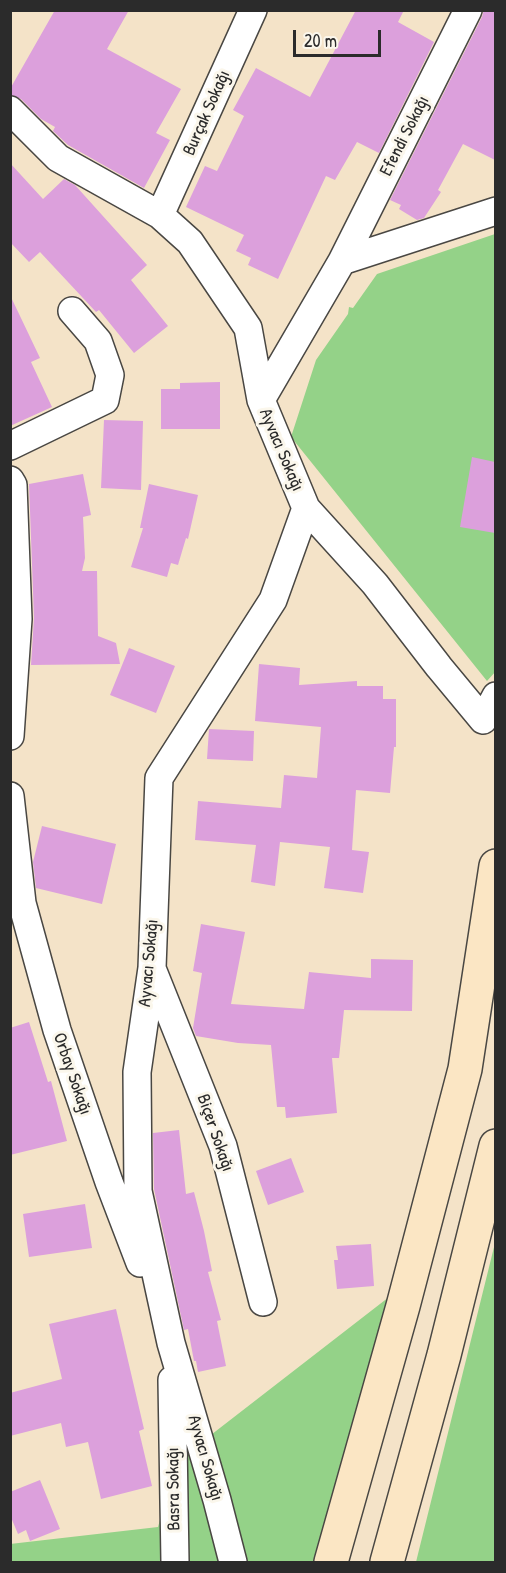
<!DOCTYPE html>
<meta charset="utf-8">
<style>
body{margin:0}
#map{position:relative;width:506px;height:1573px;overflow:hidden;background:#f4e3c8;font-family:"Patrick Hand",sans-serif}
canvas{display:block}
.frame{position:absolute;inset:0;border:12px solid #2b2b2b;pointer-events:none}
.scale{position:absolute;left:293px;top:30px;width:88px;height:27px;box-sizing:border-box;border:3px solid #2b2b2b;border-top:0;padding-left:8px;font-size:18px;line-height:21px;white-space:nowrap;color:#2b2b2b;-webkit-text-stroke:4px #fbf7ec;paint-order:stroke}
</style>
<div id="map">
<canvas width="506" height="1573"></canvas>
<div class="frame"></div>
<div class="scale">20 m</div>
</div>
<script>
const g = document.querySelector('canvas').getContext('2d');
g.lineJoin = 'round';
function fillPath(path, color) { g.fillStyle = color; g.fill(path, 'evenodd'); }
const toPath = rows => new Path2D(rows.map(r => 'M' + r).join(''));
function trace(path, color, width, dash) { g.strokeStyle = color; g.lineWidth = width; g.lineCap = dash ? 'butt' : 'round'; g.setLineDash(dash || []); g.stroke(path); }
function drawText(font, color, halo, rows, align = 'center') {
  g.font = font + ' "Patrick Hand",sans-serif'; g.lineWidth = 6; g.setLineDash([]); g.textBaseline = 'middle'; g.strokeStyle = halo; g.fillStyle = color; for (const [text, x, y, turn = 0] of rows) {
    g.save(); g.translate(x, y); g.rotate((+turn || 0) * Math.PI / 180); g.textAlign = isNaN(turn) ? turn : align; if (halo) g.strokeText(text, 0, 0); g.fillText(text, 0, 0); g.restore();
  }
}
fillPath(toPath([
 [495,234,496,671,487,681,291,437,316,360,348,314,349,307,353,308,377,274],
 [495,1243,495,1562,416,1562],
 [389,1297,320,1562,11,1562,10,1544,158,1527,176,1462]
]), '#94d288');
fillPath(toPath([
 [55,10,129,10,107,49,181,89,156,133,170,140,144,188,68,145,53,131,55,127,41,119,21,99,10,95,10,89],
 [356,10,404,10,398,22,434,42,379,153,357,142,335,180,326,176,278,279,248,265,251,258,236,251,244,235,186,207,205,166,217,171,244,116,233,110,256,68,310,97],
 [484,10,495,10,495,160,463,144,438,190,441,192,424,218,417,220,399,209,401,205,390,200,482,17],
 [10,163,43,199,64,179,75,185,147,265,131,280,168,326,134,353,99,310,96,312,40,252,29,262,10,242],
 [10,295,40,358,31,362,52,407,10,426],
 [220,382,220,429,161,429,161,389,180,389,180,383],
 [104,420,143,421,141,490,101,488],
 [472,457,495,462,495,533,460,527],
 [83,474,91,515,83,517,85,558,82,571,97,571,98,636,116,643,120,664,31,665,34,618,29,484],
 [149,484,198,495,188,539,186,538,178,565,171,563,167,577,131,567,143,528,140,528],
 [129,648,175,666,156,713,110,695],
 [259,664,300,668,299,685,357,681,357,686,383,686,383,699,396,699,396,747,394,747,390,793,356,790,352,850,369,852,363,893,324,888,330,847,280,842,275,886,251,882,256,845,195,840,198,801,281,808,284,775,317,778,321,727,255,721],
 [209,729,254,731,253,761,207,759],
 [42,826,116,844,102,904,36,888,33,862],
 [201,924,245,932,231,1004,304,1009,309,972,371,978,371,959,413,960,412,1011,344,1010,339,1058,332,1058,337,1113,286,1118,285,1107,277,1107,271,1045,238,1043,196,1036,193,1028,202,973,193,971],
 [29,1022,48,1082,51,1081,67,1141,10,1155,10,1028],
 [179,1130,186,1194,194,1192,204,1231,212,1271,208,1272,221,1320,217,1321,226,1366,198,1372,196,1361,194,1361,188,1329,184,1330,154,1189,153,1133],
 [291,1158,304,1192,268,1205,256,1171],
 [85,1204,92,1248,29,1257,23,1214],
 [371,1244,374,1286,337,1289,334,1260,338,1260,336,1246],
 [116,1309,144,1429,139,1431,152,1486,101,1499,88,1442,66,1447,61,1423,10,1436,10,1393,62,1379,49,1324],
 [40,1480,60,1529,30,1541,26,1530,18,1534,10,1515,10,1492]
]), '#dca0dc');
const street = toPath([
 [10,110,58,158,160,215,190,242,248,328,261,400,306,508,273,600,159,778,152,968,137,1072,138,1191,171,1343,217,1500,233,1562],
 [160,215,253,10],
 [342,261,468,10],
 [261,400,342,261,496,211],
 [10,446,105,400,110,375,98,341,72,311],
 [10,480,13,485,18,619,10,736],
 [306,508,375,584,439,667,483,720,496,696],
 [10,796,22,903,57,1030,109,1182,140,1263],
 [153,971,223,1146,263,1302],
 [172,1380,175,1562]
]);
const secondary = toPath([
 [331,1562,403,1306,465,1069,496,866],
 [387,1562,444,1355,496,1146]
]);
trace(street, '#494743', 30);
trace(secondary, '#494743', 36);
trace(street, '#fff', 27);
trace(secondary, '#fbe6c4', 33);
drawText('18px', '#2b2b2b', '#fbf7ec', [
 ["Burçak Sokağı",207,113,-66],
 ["Efendi Sokağı",405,136,-63],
 ["Ayvacı Sokağı",281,450,67],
 ["Ayvacı Sokağı",149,963,-85],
 ["Orbay Sokağı",72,1074,71],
 ["Biçer Sokağı",215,1133,71],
 ["Ayvacı Sokağı",205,1458,74],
 ["Basra Sokağı",174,1489,-91]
]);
</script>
